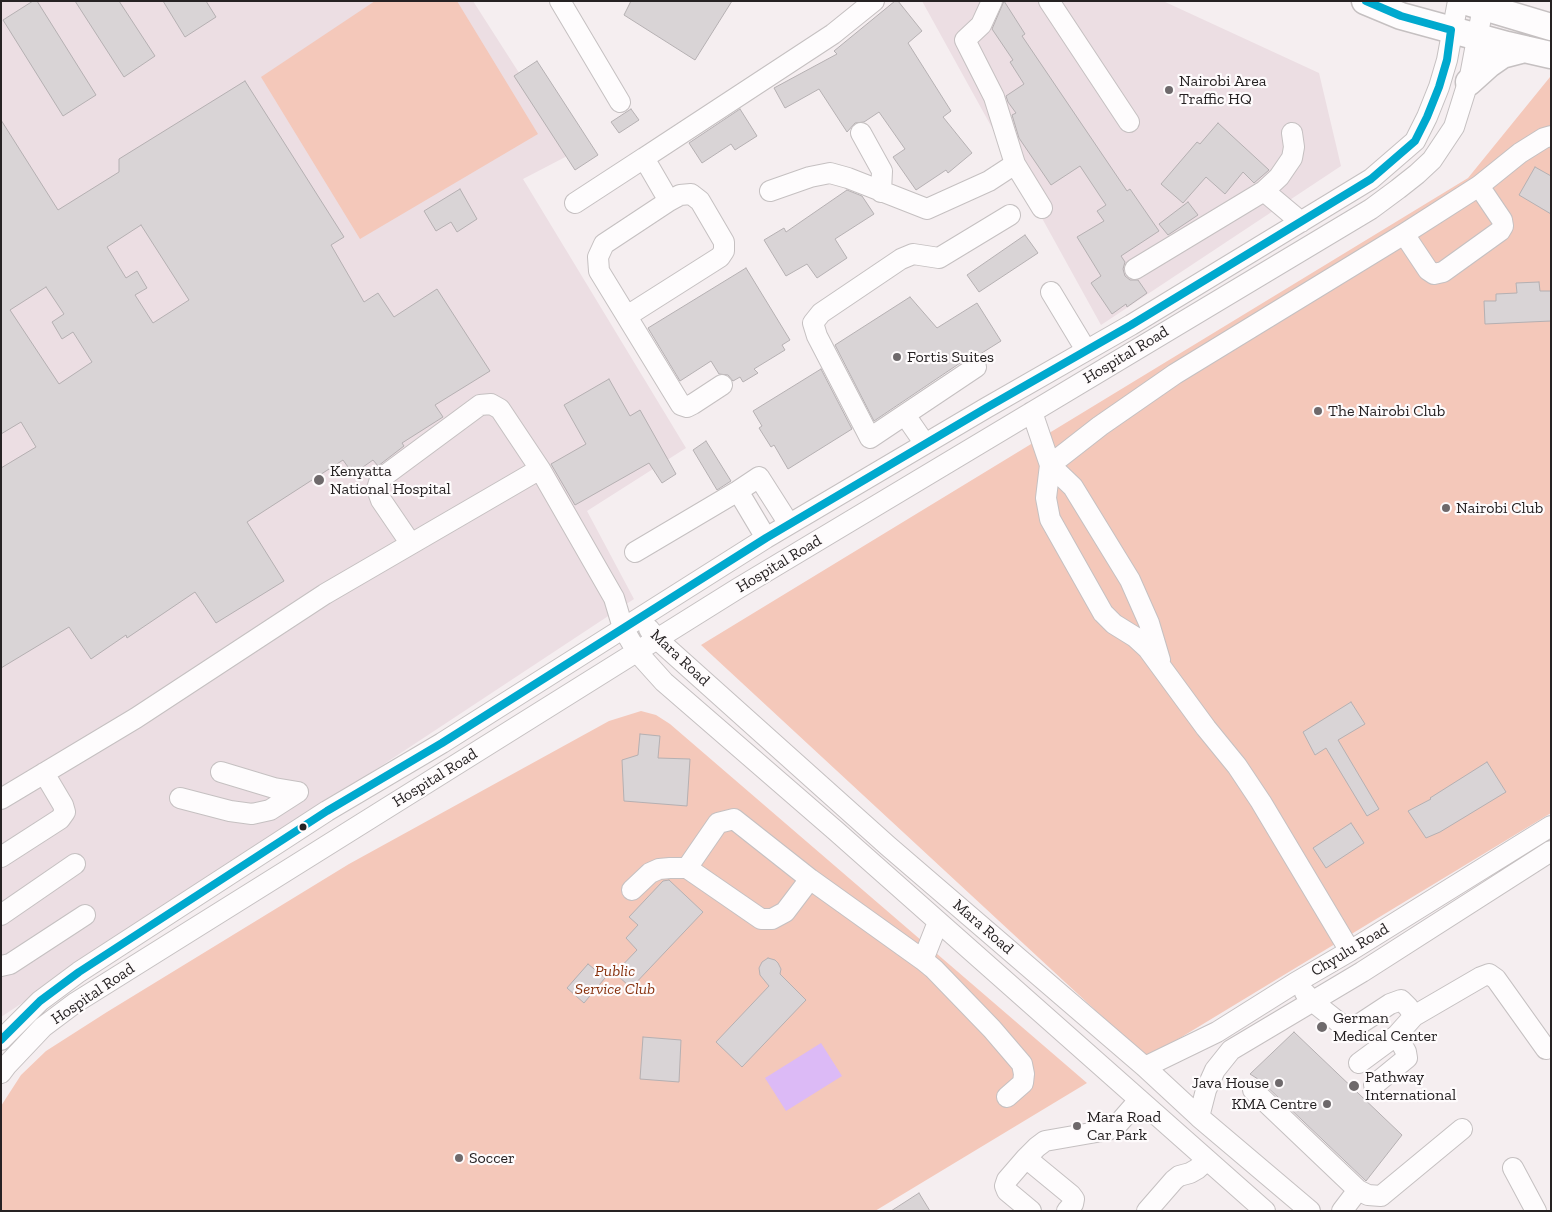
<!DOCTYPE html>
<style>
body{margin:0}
#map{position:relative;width:1552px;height:1212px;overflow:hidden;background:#f5eef0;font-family:"Zilla Slab",serif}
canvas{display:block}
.frame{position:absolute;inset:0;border:2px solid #262223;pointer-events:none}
</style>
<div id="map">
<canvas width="1552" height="1212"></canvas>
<div class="frame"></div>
</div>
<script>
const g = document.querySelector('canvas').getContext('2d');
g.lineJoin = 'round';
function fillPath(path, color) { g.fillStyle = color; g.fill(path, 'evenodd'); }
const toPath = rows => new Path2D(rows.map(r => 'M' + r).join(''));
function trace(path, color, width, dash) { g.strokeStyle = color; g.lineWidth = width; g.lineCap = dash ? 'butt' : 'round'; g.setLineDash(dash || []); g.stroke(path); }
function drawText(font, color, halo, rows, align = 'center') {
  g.font = font + ' "Zilla Slab",serif'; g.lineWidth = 4.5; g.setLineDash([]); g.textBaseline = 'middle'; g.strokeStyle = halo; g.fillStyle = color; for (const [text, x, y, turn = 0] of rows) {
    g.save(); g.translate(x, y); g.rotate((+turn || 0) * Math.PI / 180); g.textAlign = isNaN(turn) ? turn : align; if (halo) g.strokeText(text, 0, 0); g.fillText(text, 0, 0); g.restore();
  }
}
fillPath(toPath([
 [1,1,473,1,571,154,523,179,686,448,587,511,634,599,1,1017],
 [922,1,1163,1,1319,73,1341,166,1101,325]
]), '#ecdee3');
fillPath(toPath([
 [375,1,457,1,538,134,360,239,261,77],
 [1550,77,1551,813,1147,1058,701,645,1468,178],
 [641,711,656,715,670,724,1087,1083,875,1211,1,1211,1,1106,21,1075,46,1051,107,1012,349,864,609,721]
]), '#f4c8ba');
fillPath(toPath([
 [821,1043,842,1076,786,1111,765,1078]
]), '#dcbaf6');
const building = toPath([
 [33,1,37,1,96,95,63,116,3,20,33,1],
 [75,1,119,1,155,56,124,77,75,1],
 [163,1,206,1,216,17,185,37,163,1],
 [631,1,732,1,695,60,624,15,631,1],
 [895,1,898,1,922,31,908,43,951,111,943,117,972,153,948,173,946,170,916,190,893,157,905,149,879,112,864,122,855,123,847,132,819,89,785,108,774,88,837,54,834,51,895,1],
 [1004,1,1025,34,1022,36,1127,191,1130,189,1159,231,1121,256,1125,262,1123,269,1125,276,1130,280,1138,280,1147,293,1127,307,1126,304,1112,314,1091,283,1101,276,1077,237,1104,221,1097,211,1106,205,1080,166,1051,185,1019,138,1012,115,1016,113,1008,102,1006,96,1024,84,1010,62,1013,60,992,29,1004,1],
 [537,61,598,155,575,170,514,76,537,61],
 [245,81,344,237,331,245,364,302,378,293,394,317,437,289,490,371,435,405,443,417,402,443,404,446,378,466,373,460,353,474,343,460,247,522,284,581,216,623,195,592,127,638,126,635,91,659,69,627,1,668,1,468,36,447,21,422,1,434,1,120,58,210,119,172,119,159,245,81],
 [141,225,189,300,153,323,135,295,147,288,137,271,126,278,107,247,141,225],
 [46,287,64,314,52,322,62,339,73,332,92,362,59,384,10,310,46,287],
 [631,109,639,120,619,133,611,122,631,109],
 [740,109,757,136,735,150,731,144,702,163,689,143,740,109],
 [1218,123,1269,170,1254,183,1243,172,1225,194,1206,177,1183,203,1161,184,1197,142,1200,144,1218,123],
 [1535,167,1551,176,1551,214,1519,195,1535,167],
 [460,189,477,219,457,232,451,222,436,231,424,211,460,189],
 [847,190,862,196,874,214,835,239,847,258,817,278,807,264,786,276,764,240,784,228,786,232,847,190],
 [1188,202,1198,215,1168,235,1159,224,1188,202],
 [1025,235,1038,253,979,292,967,275,1025,235],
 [746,268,790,340,782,345,785,350,754,369,758,373,743,382,740,377,733,381,728,375,719,374,711,361,680,381,648,328,746,268],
 [1539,282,1540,291,1551,291,1551,321,1485,324,1484,301,1496,301,1496,294,1517,293,1516,283,1539,282],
 [910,297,937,328,977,303,1001,341,977,356,969,357,874,421,835,345,910,297],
 [821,369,852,429,788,469,774,445,771,447,759,428,762,426,753,411,821,369],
 [609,379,630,416,640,410,676,474,662,483,649,463,575,505,551,464,586,444,564,405,609,379],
 [706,441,731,481,717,490,693,450,706,441],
 [1351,702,1365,724,1338,740,1379,809,1367,816,1326,748,1315,755,1303,732,1351,702],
 [640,734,660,736,658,758,690,759,687,806,624,801,622,760,638,755,640,734],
 [1487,762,1506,792,1440,832,1426,838,1408,811,1431,799,1430,798,1487,762],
 [1351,823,1364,843,1326,868,1313,848,1351,823],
 [669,880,703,912,631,988,615,973,637,950,626,938,638,925,629,917,663,881,669,880],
 [768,958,775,960,778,963,781,969,780,974,806,1000,742,1067,716,1042,769,986,760,975,759,968,762,962,768,958],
 [588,964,605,978,584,1003,567,988,588,964],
 [1294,1032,1402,1135,1366,1181,1261,1081,1250,1074,1294,1032],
 [643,1037,681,1040,679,1082,640,1079,643,1037],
 [919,1193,930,1211,891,1211,919,1193]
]);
fillPath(building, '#d9d4d6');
trace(building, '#b5b0b2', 1);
const minor = toPath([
 [560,1,620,102],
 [1049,1,1129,122],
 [861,133,882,171,881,192],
 [1015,164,1042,208],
 [770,191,810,177,830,173,848,178,927,209,989,181,1015,164,994,97,965,40,981,25,992,1],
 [1264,191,1279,177,1292,158,1294,147,1292,133],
 [575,203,644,158],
 [1404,234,1428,270,1434,274,1443,272,1500,231,1503,226,1502,220,1479,186],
 [1135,269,1264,191,1301,222],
 [1051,292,1086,350],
 [627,316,720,257,724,251,724,242,700,201,691,194,680,195,669,201],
 [976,367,870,438,817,336,813,323,821,313,901,259,913,254,939,258,1010,215],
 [722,385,693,404,687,407,681,405,599,271,598,257,604,244,669,201,644,158,833,34,874,1],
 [1032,412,1050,465,1073,487,1130,580,1149,623,1160,660],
 [905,415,925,444],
 [540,469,614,598,623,628,637,652,664,682,836,831,1265,1211],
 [738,491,766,538],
 [635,552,738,491,759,477,789,524],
 [649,629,657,639,888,846,1145,1067,1199,1117,1310,1211],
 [221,772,274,788,298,792],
 [180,798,230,811,252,814,270,810,298,792],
 [1,799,136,718,325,594,540,469,500,409,491,404,480,405,380,479,377,489,381,500,411,544],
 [1,857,60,819,65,812,63,805,44,773],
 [810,879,785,912,772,919,761,919,687,868,718,823,734,819,810,879,923,960],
 [632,890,650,873,659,869,670,868,687,868],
 [1,915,75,864],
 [938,922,923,960,934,969,992,1029,1022,1064,1024,1074,1023,1083,1007,1097],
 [1350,951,1261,802,1237,766,1206,728,1148,649,1135,637,1114,624,1103,613,1050,519,1046,498,1050,465,1100,426,1175,374,1404,234,1479,186,1520,153,1544,138,1551,136],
 [1,966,10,964,85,915],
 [1305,993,1312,1001,1346,1028,1355,1027,1390,1004,1401,1000,1408,1007,1414,1016,1397,1035,1359,1063],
 [1414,1016,1481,977,1489,974,1496,979,1546,1049],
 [1,1040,40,1001,79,972,327,811,442,743,766,538,986,408,1131,325,1371,179,1415,141,1427,117,1439,87,1447,60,1458,1],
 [1145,1067,1217,1032,1295,983,1350,951,1551,826],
 [1,1073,7,1065,43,1027,75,1003,737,589,1371,209,1398,189,1417,174,1432,160,1454,127,1470,76,1483,7],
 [1374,1085,1407,1058,1406,1052,1397,1035],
 [1253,1090,1358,1190],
 [1199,1117,1206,1090,1215,1070,1231,1050,1362,972,1551,851],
 [1026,1158,1071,1195,1074,1199,1073,1204,1067,1211],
 [1513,1168,1536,1211],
 [1031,1211,1007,1191,1005,1186,1007,1180,1026,1158,1037,1147,1045,1141,1108,1130,1118,1124,1139,1100],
 [1147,1211,1174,1180,1179,1176,1190,1173,1197,1169,1207,1160],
 [1342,1211,1358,1190,1368,1195,1381,1196,1462,1129]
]);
const major = toPath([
 [1365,1,1401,16,1507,45,1551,55],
 [1464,1,1551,27],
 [1469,82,1489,64,1502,55,1525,49]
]);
trace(minor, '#c5c0c1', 22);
trace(major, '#c5c0c1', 29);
trace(minor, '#fefcfd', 20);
trace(major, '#fefcfd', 26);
trace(toPath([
 [1,1040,40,1001,79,972,327,811,442,743,766,538,986,408,1131,325,1371,179,1415,141,1427,117,1439,87,1447,60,1451,30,1401,16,1366,1]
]), '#00a9ce', 8);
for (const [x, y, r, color] of [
 [1169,90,5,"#6e696b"],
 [897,357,5,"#6e696b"],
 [1318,411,5,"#6e696b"],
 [319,480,6,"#6e696b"],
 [1446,508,5,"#6e696b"],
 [303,827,4.5,"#262223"],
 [1322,1027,6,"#6e696b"],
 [1279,1083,5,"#6e696b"],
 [1354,1086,6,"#6e696b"],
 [1327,1104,5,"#6e696b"],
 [1077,1126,5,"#6e696b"],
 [459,1158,5,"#6e696b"]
]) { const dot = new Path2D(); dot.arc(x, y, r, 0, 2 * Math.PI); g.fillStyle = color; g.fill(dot); trace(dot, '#fefbfc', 2); }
drawText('16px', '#262223', '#fefbfc', [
 ["Nairobi Area",1179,81],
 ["Traffic HQ",1179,99],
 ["Fortis Suites",907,357],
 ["The Nairobi Club",1328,411],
 ["Kenyatta",330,471],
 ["National Hospital",330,489],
 ["Nairobi Club",1456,508],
 ["German",1333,1018],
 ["Medical Center",1333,1036],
 ["Pathway",1365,1077],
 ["International",1365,1095],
 ["Java House",1269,1083,"right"],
 ["KMA Centre",1317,1104,"right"],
 ["Mara Road",1087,1117],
 ["Car Park",1087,1135],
 ["Soccer",469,1158]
], 'left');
drawText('16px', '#262223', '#fefbfc', [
 ["Hospital Road",1126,355,-31],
 ["Hospital Road",779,564,-31],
 ["Mara Road",680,658,43],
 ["Hospital Road",435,778,-32],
 ["Mara Road",983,927,41],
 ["Chyulu Road",1350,950,-31],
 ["Hospital Road",93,994,-34]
]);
drawText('italic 16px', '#88330f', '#fefbfc', [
 ["Public",615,971],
 ["Service Club",615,989]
]);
</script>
